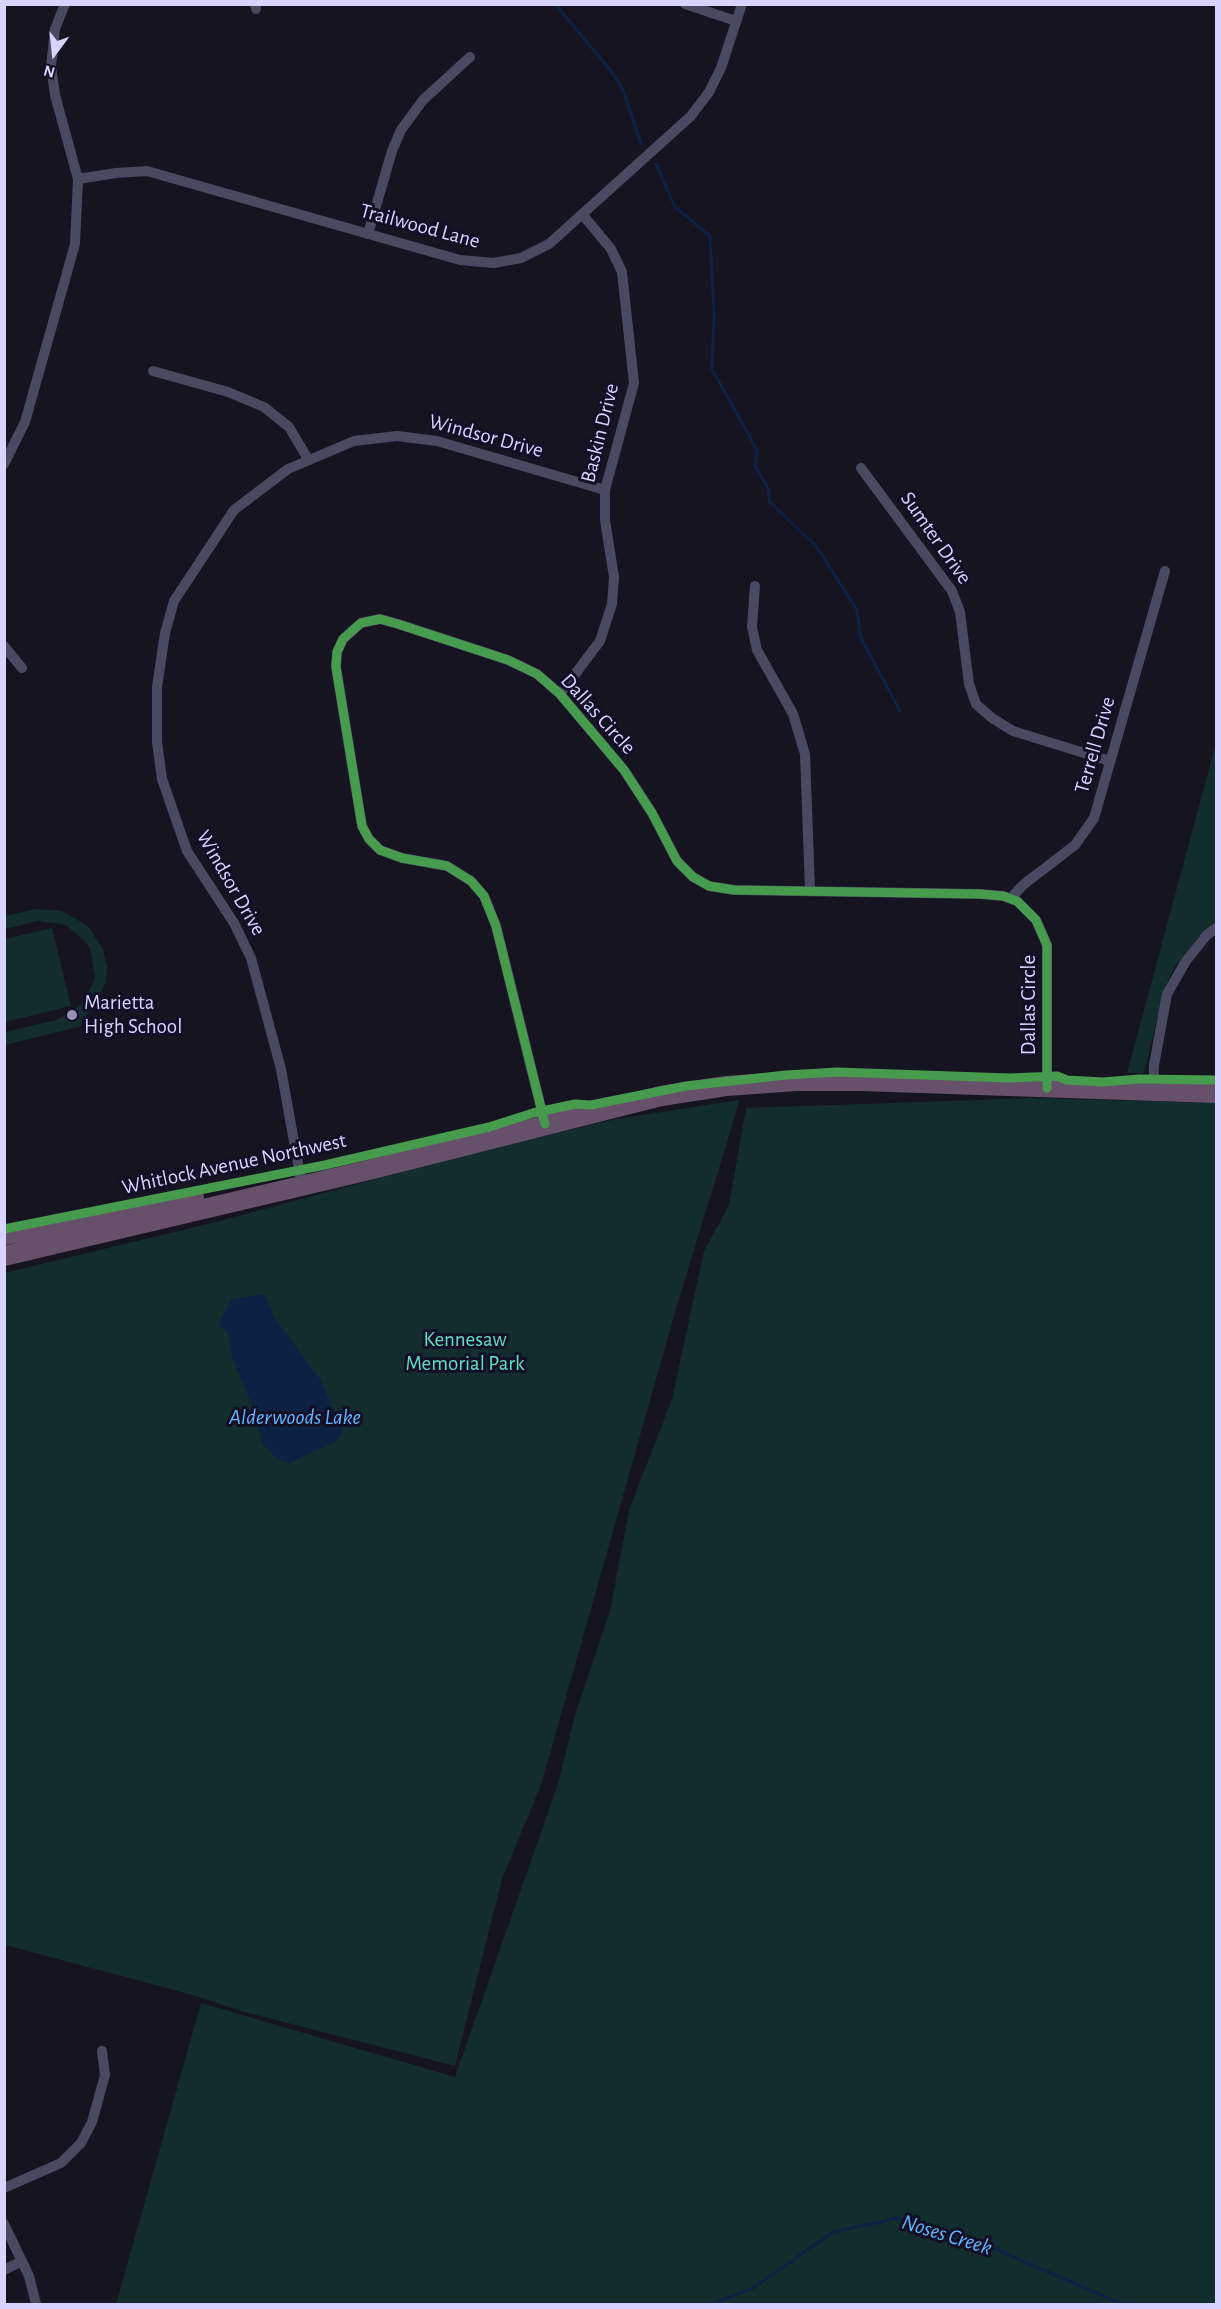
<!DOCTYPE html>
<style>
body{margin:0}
#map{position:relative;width:1221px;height:2309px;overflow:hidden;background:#161421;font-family:"Alegreya Sans",sans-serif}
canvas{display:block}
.frame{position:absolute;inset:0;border:6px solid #d9d4ff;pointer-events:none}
.north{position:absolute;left:24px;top:24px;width:60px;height:60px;-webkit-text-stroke:4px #130f26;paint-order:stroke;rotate:195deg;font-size:16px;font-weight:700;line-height:24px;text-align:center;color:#d9d4ff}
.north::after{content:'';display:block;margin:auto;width:21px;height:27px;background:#d9d4ff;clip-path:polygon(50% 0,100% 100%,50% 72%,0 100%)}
</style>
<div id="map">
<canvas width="1221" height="2309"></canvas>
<div class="frame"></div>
<div class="north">N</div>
</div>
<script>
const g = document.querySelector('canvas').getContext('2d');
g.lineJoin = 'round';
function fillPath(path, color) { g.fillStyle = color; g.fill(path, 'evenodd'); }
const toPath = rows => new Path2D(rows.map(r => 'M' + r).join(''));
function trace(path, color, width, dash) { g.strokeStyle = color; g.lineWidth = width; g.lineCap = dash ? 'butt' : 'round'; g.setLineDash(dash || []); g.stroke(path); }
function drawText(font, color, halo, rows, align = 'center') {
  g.font = font + ' "Alegreya Sans",sans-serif'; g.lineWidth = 6; g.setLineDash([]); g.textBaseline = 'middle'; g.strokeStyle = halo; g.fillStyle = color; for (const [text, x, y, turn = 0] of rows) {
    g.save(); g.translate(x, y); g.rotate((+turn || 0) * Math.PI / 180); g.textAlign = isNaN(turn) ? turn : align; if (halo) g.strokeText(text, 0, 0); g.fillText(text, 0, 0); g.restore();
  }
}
fillPath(toPath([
 [1216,743,1216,922,1201,934,1174,968,1164,990,1144,1073,1127,1073],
 [37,909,62,911,88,926,103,949,107,966,106,982,96,1005,81,1021,82,1026,5,1045,5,1032,56,1020,71,1013,84,1002,95,978,90,948,84,940,66,925,38,921,5,929,5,916],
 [52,928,71,1006,5,1022,5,939],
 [1034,1098,1216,1103,1216,2304,116,2304,201,2003,455,2077,558,1784,575,1715,610,1611,629,1510,672,1399,704,1251,729,1205,746,1108],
 [740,1100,678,1302,541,1785,502,1879,455,2066,241,2011,189,1994,5,1945,4,1273,216,1222,476,1152,616,1119]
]), '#132c2d');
fillPath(toPath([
 [264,1294,274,1317,321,1381,342,1430,340,1437,333,1443,289,1463,276,1458,262,1443,253,1407,233,1360,227,1331,219,1324,231,1300]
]), '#0d2144');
trace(toPath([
 [555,4,611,71,623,90,641,144],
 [656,164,675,207,710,236,714,314,712,369,757,450,755,466,769,490,769,501,816,546,857,610,861,638,900,711],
 [712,2304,753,2288,833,2232,898,2218,986,2245,1122,2304]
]), '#0d2144', 3);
trace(toPath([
 [255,4,256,9],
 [685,4,736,21],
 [78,179,116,173,147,171,460,260,494,263,521,258,549,244,691,116,709,92,721,68,742,4],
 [368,234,392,151,401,130,423,100,470,57],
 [153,371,228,392,264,407,289,427,308,459],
 [4,464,25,422,75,244,78,179,55,95,51,66,55,29,65,4],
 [861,468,952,591,960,612,969,684,976,704,992,718,1013,731,1110,761],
 [755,586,752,627,757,650,793,714,805,754,810,890],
 [4,646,22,668],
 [560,694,600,641,612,604,614,577,605,520,605,490,634,383,622,272,611,249,583,215],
 [1011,898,1023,885,1075,845,1094,818,1165,571],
 [1153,1090,1154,1065,1167,994,1186,961,1206,936,1216,928],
 [545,1124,496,926,484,896,471,881,447,866,402,858,380,850,369,839,362,826,336,667,337,652,343,639,361,623,380,619,398,624,508,660,537,674,560,694,624,770,652,813,677,861,693,877,709,886,734,890,980,894,1003,896,1017,901,1036,920,1047,945,1047,1088],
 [302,1186,281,1069,251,958,234,923,187,851,162,779,157,742,157,687,165,633,174,601,234,510,288,469,354,441,397,436,437,441,605,490],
 [4,2188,61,2163,81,2143,92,2122,105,2075,102,2051],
 [4,2224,29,2276,36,2304],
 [4,2270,22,2261]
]), '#4a4962', 10);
trace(toPath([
 [4,1235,194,1198],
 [4,1256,369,1170,661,1096,726,1086,796,1081,861,1081,1216,1093]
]), '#67516a', 20);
trace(toPath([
 [545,1124,496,926,484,896,471,881,447,866,402,858,380,850,369,839,362,826,336,667,337,652,343,639,361,623,380,619,398,624,508,660,537,674,560,694,624,770,652,813,677,861,693,877,709,886,734,890,980,894,1003,896,1017,901,1036,920,1047,945,1047,1088],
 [4,1229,325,1165,489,1127,533,1113,575,1104,591,1105,686,1086,786,1075,837,1072,1009,1078,1057,1076,1067,1080,1103,1082,1139,1079,1216,1080]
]), '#469c4c', 9);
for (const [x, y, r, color] of [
 [72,1015,6,"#9591b1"]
]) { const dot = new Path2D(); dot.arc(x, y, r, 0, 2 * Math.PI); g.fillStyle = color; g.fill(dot); trace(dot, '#130f26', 2); }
drawText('21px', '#d9d4ff', '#130f26', [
 ["Trailwood Lane",420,226,15],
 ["Baskin Drive",600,433,-76],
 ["Windsor Drive",486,436,15],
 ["Sumter Drive",936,538,55],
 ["Dallas Circle",598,714,48],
 ["Terrell Drive",1095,745,-74],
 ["Windsor Drive",231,883,60],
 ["Dallas Circle",1029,1005,-90],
 ["Whitlock Avenue Northwest",234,1164,-12]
]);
drawText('21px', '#d9d4ff', '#130f26', [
 ["Marietta",84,1003],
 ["High School",84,1027]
], 'left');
drawText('21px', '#5fe0c0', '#130f26', [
 ["Kennesaw",465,1340],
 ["Memorial Park",465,1364]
]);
drawText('italic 22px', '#62b6ff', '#130f26', [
 ["Alderwoods Lake",295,1417],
 ["Noses Creek",947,2235,17]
]);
</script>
